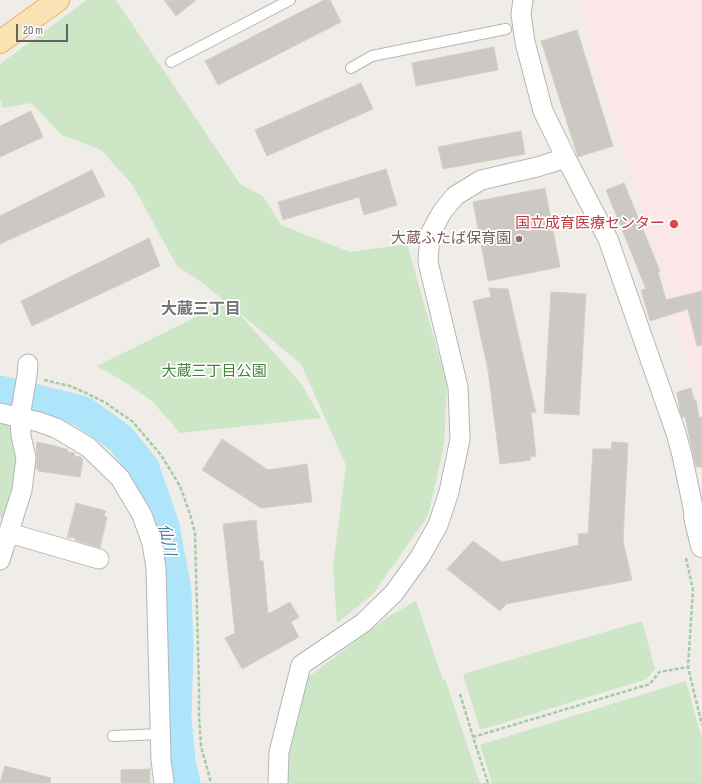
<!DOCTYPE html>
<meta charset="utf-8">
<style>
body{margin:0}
#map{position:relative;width:702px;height:783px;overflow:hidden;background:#f0ede8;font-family:"Sofia Sans Condensed",sans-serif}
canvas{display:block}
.scale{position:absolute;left:16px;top:24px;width:52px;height:18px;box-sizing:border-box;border:2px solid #5f6467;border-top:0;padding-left:5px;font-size:12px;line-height:14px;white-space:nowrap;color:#5f6467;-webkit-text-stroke:3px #fff;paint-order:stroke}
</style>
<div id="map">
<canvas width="702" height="783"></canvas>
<div class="scale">20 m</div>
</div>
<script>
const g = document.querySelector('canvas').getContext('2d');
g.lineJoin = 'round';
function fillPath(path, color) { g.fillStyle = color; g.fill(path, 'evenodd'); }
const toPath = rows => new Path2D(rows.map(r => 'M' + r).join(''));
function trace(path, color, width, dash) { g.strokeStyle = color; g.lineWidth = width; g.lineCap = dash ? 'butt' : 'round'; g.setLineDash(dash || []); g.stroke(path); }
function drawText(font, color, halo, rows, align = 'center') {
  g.font = font + ' "Sofia Sans Condensed","Noto Sans JP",sans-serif'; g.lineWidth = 3.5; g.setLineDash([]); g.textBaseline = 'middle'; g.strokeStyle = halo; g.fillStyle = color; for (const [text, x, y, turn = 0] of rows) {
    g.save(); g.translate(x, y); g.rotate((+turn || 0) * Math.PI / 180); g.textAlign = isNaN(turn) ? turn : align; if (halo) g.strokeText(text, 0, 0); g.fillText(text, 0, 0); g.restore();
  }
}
fillPath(toPath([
 [580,0,702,0,702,404,589,43]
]), '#fbe7e8');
fillPath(toPath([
 [87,0,116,0,240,184,263,196,281,225,350,252,407,244,447,384,444,446,428,516,373,594,337,623,333,567,346,465,301,364,235,309,300,382,321,418,180,433,152,401,123,381,97,366,226,302,204,284,177,266,132,184,101,150,62,135,31,103,3,108,0,99,0,64],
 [0,421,12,423,18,458,14,488,6,517,0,518],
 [416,601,443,680,445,679,480,783,286,783,287,750,308,677,391,615],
 [642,621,655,669,647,679,480,730,463,674],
 [686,681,702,739,702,783,492,783,480,745]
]), '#cce6c6');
trace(toPath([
 [0,391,82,411,120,438,144,468,164,526,176,590,178,646,176,719,180,762,185,783]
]), '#aee5fa', 31);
const building = toPath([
 [164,0,196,0,176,16,164,0],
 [324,0,330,0,341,22,218,85,205,61,324,0],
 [577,30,613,146,578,157,541,41,577,30],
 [494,47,498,70,416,86,412,63,494,47],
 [361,83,373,109,267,156,255,130,361,83],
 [31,111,43,137,0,157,0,126,31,111],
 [521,131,525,154,443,169,438,147,521,131],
 [386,169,397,205,364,215,359,197,283,220,278,202,386,169],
 [92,170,105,196,0,244,0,216,92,170],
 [624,183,660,271,658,272,666,300,702,291,702,345,697,346,688,309,650,321,641,290,646,289,606,190,624,183],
 [545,188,560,267,488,281,473,202,545,188],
 [149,238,160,266,32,326,21,301,149,238],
 [489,288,508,289,536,413,531,412,536,456,530,457,531,460,500,464,488,370,473,301,491,297,489,288],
 [551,292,586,294,579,415,544,413,551,292],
 [691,388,694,400,696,400,699,418,702,417,702,467,696,467,685,417,682,417,680,412,677,392,691,388],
 [222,439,268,470,307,464,312,502,261,508,202,470,222,439],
 [37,442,60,447,60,448,67,449,67,451,69,452,75,453,74,456,81,457,81,459,83,459,80,477,38,471,38,469,36,469,37,459,36,450,37,442],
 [612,442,628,443,623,541,632,580,506,604,500,611,447,569,473,541,502,562,579,545,578,534,588,533,593,449,611,449,612,442],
 [76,503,106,511,104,516,107,517,100,548,75,540,74,537,67,538,76,503],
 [256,520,260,561,263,561,268,614,290,602,299,617,291,622,299,637,242,669,225,638,235,633,223,524,256,520],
 [5,766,51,778,50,783,0,783,5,766],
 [150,769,150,783,121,783,121,770,150,769]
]);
fillPath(building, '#ccc8c4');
trace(building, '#d5cec6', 1);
const lane = toPath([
 [171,62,290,0],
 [351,68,372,56,506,29],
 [113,736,160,734]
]);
const street = toPath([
 [523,0,521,14,525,42,543,111,566,158,608,239,676,433,682,455,695,517],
 [0,413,39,422,56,428,88,447,120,478,142,515,152,543,156,568,161,760,164,783],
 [9,533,99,559],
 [0,560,22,490,26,458,21,436,20,417,27,375,28,364],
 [278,783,279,752,301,665,363,623,394,593,420,557,438,525,449,492,460,439,458,387,428,262,430,234,442,212,455,196,481,180,537,167,566,158]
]);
const secondary = toPath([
 [695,517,702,546]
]);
const primary = toPath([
 [0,42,58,0]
]);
trace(lane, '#b3b6b9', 12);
trace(street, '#b3b6b9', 21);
trace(secondary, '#b2b6b9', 24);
trace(primary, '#e9b068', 24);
trace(toPath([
 [44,380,70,386,86,393,106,403,133,422,161,455,180,486,190,514,195,533,199,687,199,715,201,746,211,783],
 [686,558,693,590,688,667,702,725],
 [460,694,473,737],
 [488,783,473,737,650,684,659,672,688,667]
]), '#a2cca8', 2.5, [4, 2]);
trace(lane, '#fff', 10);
trace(street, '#fff', 19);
trace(secondary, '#fff', 22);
trace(primary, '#fae3b3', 22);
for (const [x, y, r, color] of [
 [674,224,5,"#e0444e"],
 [519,239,4,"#8d6e63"]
]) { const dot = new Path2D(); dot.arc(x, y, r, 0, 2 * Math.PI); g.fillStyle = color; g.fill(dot); trace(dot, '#fff', 1.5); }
drawText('15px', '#be3a42', '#fff', [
 ["国立成育医療センター",665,224]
], 'right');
drawText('15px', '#785e54', '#fff', [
 ["大蔵ふたば保育園",511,239]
], 'right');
drawText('15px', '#43823b', '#fff', [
 ["大蔵三丁目公園",214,372]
]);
drawText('bold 16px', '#707679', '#fff', [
 ["大蔵三丁目",201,310]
]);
drawText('italic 16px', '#447d9b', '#fff', [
 ["仙川",166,540,77]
]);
</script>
